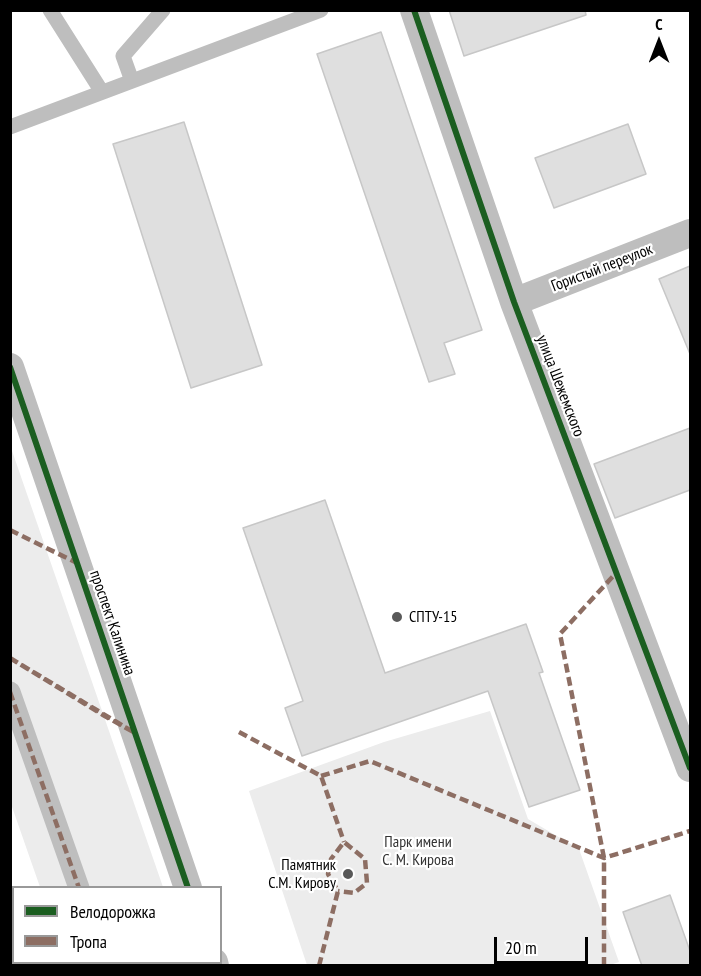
<!DOCTYPE html>
<meta charset="utf-8">
<style>
body{margin:0}
#map{position:relative;width:701px;height:976px;overflow:hidden;background:#fff;font-family:"PT Sans Narrow",sans-serif}
canvas{display:block}
.frame{position:absolute;inset:0;border:12px solid #000;pointer-events:none}
.legend{position:absolute;left:12px;top:886px;width:210px;height:78px;box-sizing:border-box;background:#fff;border:2px solid #999;margin:0;padding:8px 10px;list-style:none;font-size:18px;color:#000}
.legend li{display:flex;align-items:center;gap:12px;height:30px}
.legend b{width:30px;border:2px solid #999}
.north{position:absolute;left:629px;top:12px;width:60px;height:60px;-webkit-text-stroke:4px #fff;paint-order:stroke;rotate:0deg;font-size:16px;font-weight:700;line-height:24px;text-align:center;color:#000}
.north::after{content:'';display:block;margin:auto;width:21px;height:27px;background:#000;clip-path:polygon(50% 0,100% 100%,50% 72%,0 100%)}
.scale{position:absolute;left:494px;top:937px;width:94px;height:27px;box-sizing:border-box;border:3px solid #000;border-top:0;padding-left:8px;font-size:18px;line-height:21px;white-space:nowrap;color:#000;-webkit-text-stroke:4px #fff;paint-order:stroke}
</style>
<div id="map">
<canvas width="701" height="976"></canvas>
<div class="frame"></div>
<ul class="legend">
<li><b style="height:8px;background:#1b5e20"></b>Велодорожка</li>
<li><b style="height:8px;background:#8d6e63"></b>Тропа</li>
</ul>
<div class="north">С</div>
<div class="scale">20 m</div>
</div>
<script>
const g = document.querySelector('canvas').getContext('2d');
g.lineJoin = 'round';
function fillPath(path, color) { g.fillStyle = color; g.fill(path, 'evenodd'); }
const toPath = rows => new Path2D(rows.map(r => 'M' + r).join(''));
function trace(path, color, width, dash) { g.strokeStyle = color; g.lineWidth = width; g.lineCap = dash ? 'butt' : 'round'; g.setLineDash(dash || []); g.stroke(path); }
function drawText(font, color, halo, rows, align = 'center') {
  g.font = font + ' "PT Sans Narrow",sans-serif'; g.lineWidth = 4.5; g.setLineDash([]); g.textBaseline = 'middle'; g.strokeStyle = halo; g.fillStyle = color; for (const [text, x, y, turn = 0] of rows) {
    g.save(); g.translate(x, y); g.rotate((+turn || 0) * Math.PI / 180); g.textAlign = isNaN(turn) ? turn : align; if (halo) g.strokeText(text, 0, 0); g.fillText(text, 0, 0); g.restore();
  }
}
fillPath(toPath([
 [10,445,163,887,40,887,11,804],
 [490,711,528,819,579,849,619,962,607,966,307,965,249,791,384,742],
 [189,962,190,965,67,966,66,963]
]), '#ececec');
const building = toPath([
 [449,10,585,10,586,15,464,56,449,10],
 [381,32,482,330,444,343,455,374,429,382,317,54,381,32],
 [184,122,262,365,191,388,113,144,184,122],
 [628,124,646,174,554,208,535,158,628,124],
 [690,266,690,354,659,279,690,266],
 [690,428,690,490,615,518,594,464,690,428],
 [325,500,385,673,526,624,543,672,539,673,580,790,529,807,488,691,302,756,285,708,303,701,243,528,325,500],
 [670,895,690,951,690,966,642,966,623,912,670,895]
]);
fillPath(building, '#dfdfdf');
trace(building, '#c7c7c7', 1.5);
trace(toPath([
 [50,10,102,92],
 [132,81,123,56,163,10],
 [10,127,321,10]
]), '#bebebe', 15);
trace(toPath([
 [10,692,79,888],
 [106,962,107,966]
]), '#bebebe', 21);
trace(toPath([
 [414,10,514,302,690,768],
 [514,302,690,233],
 [10,367,188,888],
 [214,962,215,966]
]), '#bebebe', 28);
trace(toPath([
 [10,530,77,563],
 [10,658,135,733,103,715,10,658],
 [10,692,79,888],
 [239,732,321,776,344,842],
 [321,776,370,761,604,858,690,831],
 [106,962,107,966],
 [319,966,338,891,328,874,331,859,344,842,365,859,367,883,354,893,338,891],
 [604,966,604,858,560,634,616,573]
]), '#8d6e63', 4.5, [9, 4.5]);
trace(toPath([
 [414,10,514,302,690,768],
 [10,367,188,888]
]), '#1b5e20', 6);
for (const [x, y, r, color] of [
 [397,617,6,"#595959"],
 [348,874,6,"#595959"]
]) { const dot = new Path2D(); dot.arc(x, y, r, 0, 2 * Math.PI); g.fillStyle = color; g.fill(dot); trace(dot, '#fff', 2); }
drawText('16px', '#000', '#fff', [
 ["Гористый переулок",602,268,-21],
 ["улица Шежемского",560,386,69],
 ["проспект Калинина",112,623,71]
]);
drawText('16px', '#000', '#fff', [
 ["СПТУ-15",409,617],
 ["Памятник",336,865,"right"],
 ["С.М. Кирову",336,883,"right"]
], 'left');
drawText('16px', '#333', '#fff', [
 ["Парк имени",418,842],
 ["С. М. Кирова",418,860]
]);
</script>
